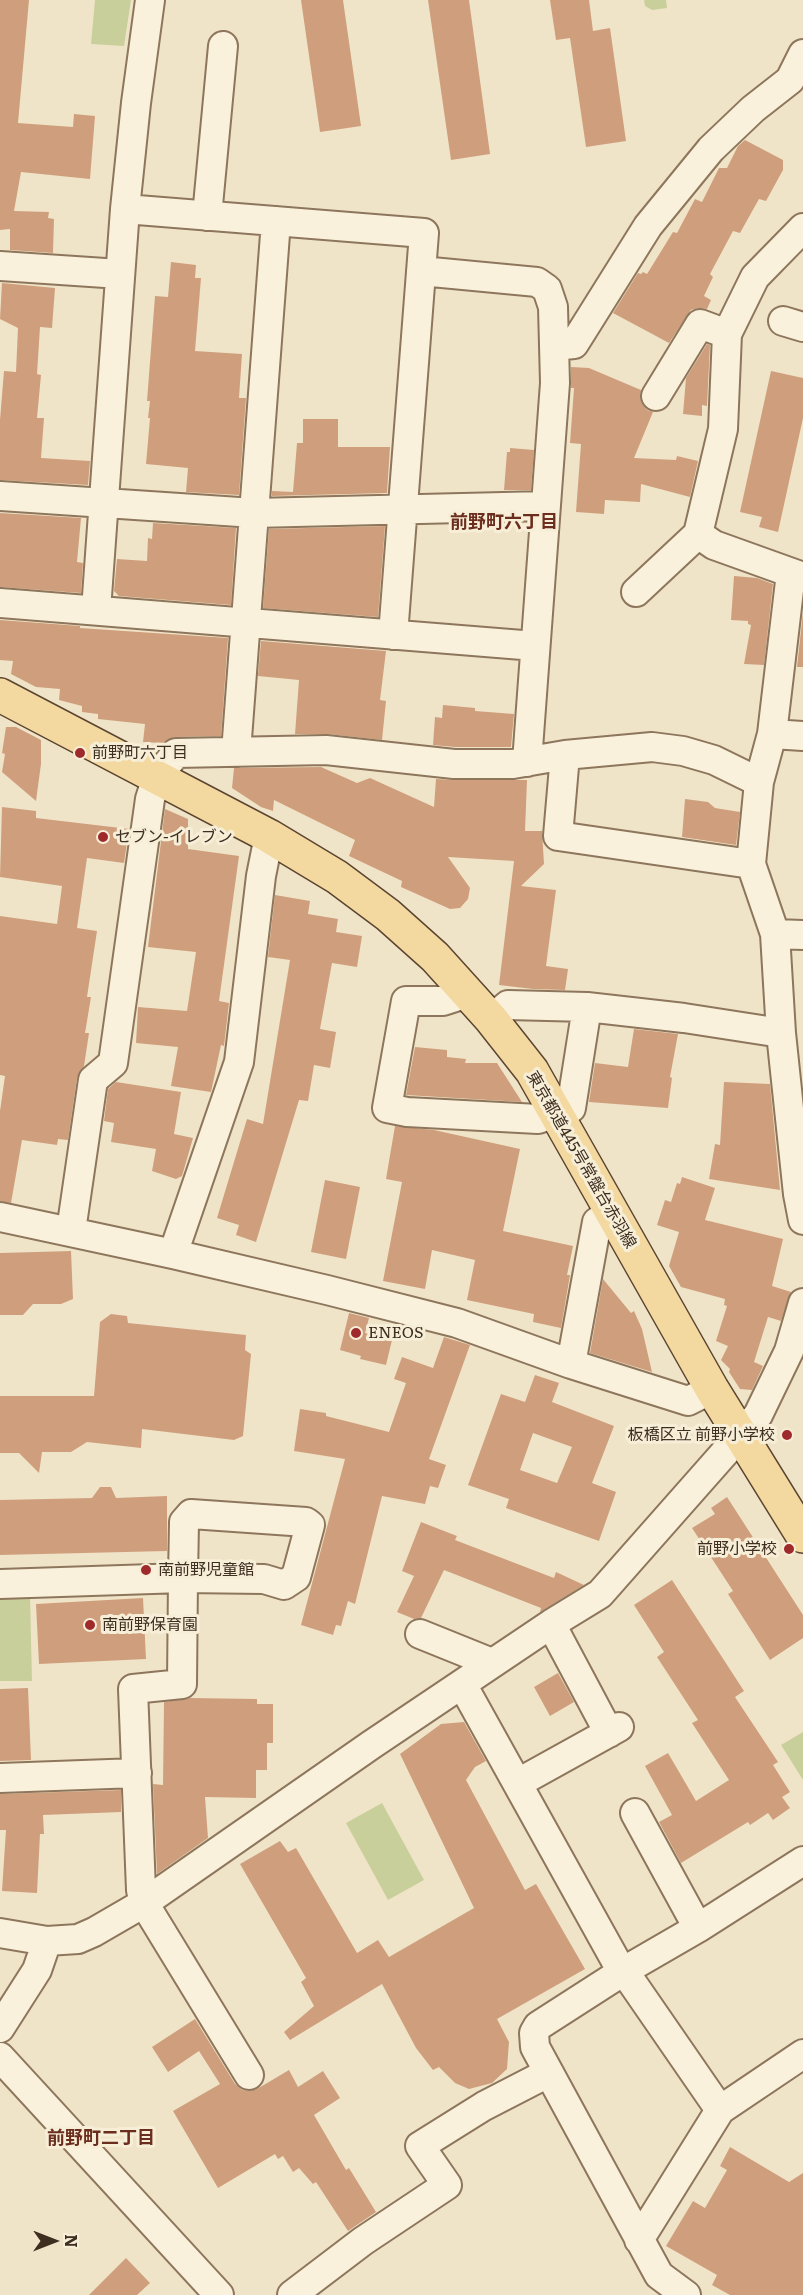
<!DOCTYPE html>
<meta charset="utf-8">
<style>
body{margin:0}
#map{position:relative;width:803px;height:2295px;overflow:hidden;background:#f0e4c8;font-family:Literata,serif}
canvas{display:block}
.north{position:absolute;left:24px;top:2211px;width:60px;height:60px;-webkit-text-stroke:4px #f7eed8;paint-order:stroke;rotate:90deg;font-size:16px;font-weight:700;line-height:24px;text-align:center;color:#3d2e20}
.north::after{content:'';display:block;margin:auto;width:21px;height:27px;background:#3d2e20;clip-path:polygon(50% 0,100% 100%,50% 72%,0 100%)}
</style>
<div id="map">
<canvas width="803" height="2295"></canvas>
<div class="north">N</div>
</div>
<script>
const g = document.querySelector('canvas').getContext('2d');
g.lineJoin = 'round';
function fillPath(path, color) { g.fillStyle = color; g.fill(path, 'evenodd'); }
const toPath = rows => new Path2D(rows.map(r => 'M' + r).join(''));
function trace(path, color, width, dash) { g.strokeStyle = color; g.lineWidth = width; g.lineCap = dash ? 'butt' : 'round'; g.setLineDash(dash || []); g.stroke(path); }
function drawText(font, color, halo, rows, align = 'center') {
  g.font = font + ' Literata,"Noto Sans JP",serif'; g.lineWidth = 6; g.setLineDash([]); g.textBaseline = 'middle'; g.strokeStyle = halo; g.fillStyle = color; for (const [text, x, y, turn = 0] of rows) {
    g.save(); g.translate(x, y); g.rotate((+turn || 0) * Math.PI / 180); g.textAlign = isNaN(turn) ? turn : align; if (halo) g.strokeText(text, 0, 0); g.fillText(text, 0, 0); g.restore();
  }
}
fillPath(toPath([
 [95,0,131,0,124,46,91,44],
 [644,0,666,0,667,8,652,10,645,6],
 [0,1594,30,1594,32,1681,0,1681],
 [803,1732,803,1780,781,1745],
 [382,1803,424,1880,388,1900,346,1823]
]), '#c9cf9b');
fillPath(toPath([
 [0,0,29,0,18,123,73,127,74,114,95,116,90,179,21,172,14,211,49,212,48,218,54,219,53,253,10,250,10,229,0,230],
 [301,0,343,0,361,126,320,132],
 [428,0,469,0,490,154,451,160],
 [550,0,589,0,593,31,610,28,626,141,586,147,570,38,556,40],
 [745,140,783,160,783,170,766,201,759,199,740,233,733,231,710,274,713,277,704,296,711,300,707,309,699,308,691,310,669,343,613,313,638,273,641,274,643,272,647,274,673,232,677,233,695,199,702,202,719,168,727,168,738,146],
 [171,262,196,265,195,278,201,278,195,351,242,354,239,398,246,398,239,495,186,492,188,468,146,464,150,418,148,418,150,401,147,401,155,296,168,297],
 [2,283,55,288,52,328,40,327,37,374,41,375,37,418,44,418,41,458,90,461,88,485,0,480,0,420,4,371,16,372,18,328,0,319],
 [707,344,710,345,707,406,702,405,702,416,683,414,686,378],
 [571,367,589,368,641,390,640,396,642,404,647,410,653,412,634,458,676,460,677,456,698,461,690,497,641,484,640,502,605,500,604,514,576,512,581,444,570,443,574,388,571,388],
 [771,371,803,378,803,418,778,532,759,527,762,517,740,512],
 [303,419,338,419,338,447,390,447,387,493,272,496,272,491,293,492,297,443,303,443],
 [510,448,534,450,531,490,504,490,507,452,510,452],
 [0,513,81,518,77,562,83,563,81,593,0,587],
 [153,523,236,528,231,605,119,596,114,591,117,559,147,561,148,538,152,539],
 [385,526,378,617,263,608,269,529],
 [734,576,757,578,773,584,764,665,744,664,751,625,748,624,748,621,731,620],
 [803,612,803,667,797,667],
 [0,620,80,626,80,628,228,638,221,736,175,737,163,743,143,742,145,724,98,719,98,714,82,712,82,706,59,700,60,689,36,687,11,674,13,661,0,660],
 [261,641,386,651,380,700,386,701,382,740,328,734,295,734,299,680,258,676],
 [443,705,475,708,475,711,514,714,511,747,455,747,433,745,435,717,442,718],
 [6,727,16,727,41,740,41,764,36,801,2,772,5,754,2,753],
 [321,767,357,783,370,778,434,807,436,779,454,780,527,780,525,831,542,831,544,864,521,886,556,890,546,966,568,969,565,990,533,989,499,985,514,861,448,857,470,888,468,899,460,908,450,909,401,887,402,881,349,856,355,840,274,800,273,811,261,807,232,788,234,768],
 [685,799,708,802,715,808,740,812,736,845,682,837],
 [2,807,36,811,36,818,129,829,124,863,87,858,77,928,97,931,87,997,91,997,85,1033,89,1033,84,1066,77,1078,68,1140,58,1139,57,1145,22,1140,11,1203,0,1201,0,1111,5,1076,0,1075,0,916,57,924,62,886,0,877],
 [165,809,188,819,188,849,239,856,219,1001,229,1003,224,1046,221,1045,211,1092,171,1086,178,1047,136,1043,138,1007,187,1011,196,952,148,947],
 [275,895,310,901,308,914,338,919,336,932,362,936,357,967,332,963,320,1029,336,1032,330,1068,314,1065,308,1101,299,1100,256,1242,236,1235,239,1225,217,1218,247,1119,263,1124,290,960,268,957],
 [634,1029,678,1034,670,1077,672,1078,668,1108,589,1102,595,1063,628,1067],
 [415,1047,447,1050,447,1057,466,1059,465,1063,497,1063,522,1102,406,1095],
 [116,1082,181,1092,174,1134,193,1138,182,1176,176,1179,152,1171,156,1149,111,1142,114,1123,104,1121,108,1089],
 [724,1082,770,1084,780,1190,709,1179,715,1144,720,1145],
 [395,1126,434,1130,520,1149,503,1231,573,1246,567,1275,570,1275,561,1328,533,1322,534,1314,467,1300,475,1260,432,1250,425,1289,383,1281,402,1182,386,1179],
 [682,1177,715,1188,705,1220,783,1239,772,1286,791,1292,781,1321,768,1317,754,1362,763,1366,752,1390,740,1389,729,1372,730,1369,721,1360,728,1346,716,1341,727,1306,724,1305,725,1299,681,1287,669,1266,679,1232,657,1225,665,1200,671,1202,677,1183,680,1184],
 [325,1180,360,1187,346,1259,311,1252],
 [71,1251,73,1299,61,1304,33,1304,23,1315,0,1315,0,1253],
 [603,1279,631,1313,634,1311,642,1329,652,1372,590,1353],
 [349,1313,369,1318,365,1333,392,1340,386,1365,360,1359,361,1356,340,1350],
 [111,1314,127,1316,128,1323,246,1335,245,1350,251,1354,243,1436,234,1440,142,1429,141,1448,87,1442,71,1452,42,1452,39,1473,19,1453,0,1453,0,1396,94,1396,100,1322],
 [444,1337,470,1345,429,1459,446,1465,438,1488,430,1486,425,1504,382,1496,355,1604,348,1601,341,1626,336,1625,333,1635,301,1625,345,1459,294,1451,300,1409,326,1413,326,1416,389,1432,406,1383,394,1379,402,1357,433,1368],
 [535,1375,559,1383,552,1402,614,1426,592,1483,616,1492,599,1541,506,1508,509,1499,468,1485,501,1394,525,1402],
 [533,1433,572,1447,557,1483,520,1470],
 [100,1487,111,1487,116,1498,167,1496,167,1551,0,1555,0,1500,92,1498],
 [727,1497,803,1615,803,1638,770,1660,728,1594,733,1591,692,1528,715,1514,711,1508],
 [421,1522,457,1536,455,1540,554,1578,556,1572,584,1585,540,1612,541,1608,444,1570,421,1618,414,1619,397,1612,414,1576,402,1571],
 [672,1580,744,1691,735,1697,778,1762,773,1765,790,1792,782,1797,790,1808,773,1820,768,1813,750,1825,748,1822,681,1863,659,1822,672,1815,645,1766,668,1753,696,1801,729,1780,692,1723,698,1720,657,1657,664,1652,634,1605],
 [143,1598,146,1659,39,1664,36,1604],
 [558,1673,574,1702,550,1716,534,1687],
 [28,1688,31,1760,0,1761,0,1689],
 [190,1698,257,1699,257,1704,273,1704,273,1743,267,1743,267,1770,256,1770,256,1798,205,1797,208,1838,157,1874,153,1784,163,1785,164,1702],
 [464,1722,486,1761,475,1767,466,1780,525,1890,536,1884,585,1969,497,2019,509,2042,507,2069,492,2083,469,2089,455,2083,439,2067,433,2070,416,2048,382,1984,290,2040,284,2032,314,2006,301,1982,306,1978,240,1864,280,1841,288,1852,296,1848,357,1953,378,1940,389,1957,474,1908,400,1754,441,1724],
 [121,1790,121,1812,43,1815,44,1834,40,1834,37,1893,2,1891,6,1830,0,1830,0,1794],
 [195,2019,235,2084,242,2090,249,2091,257,2089,289,2070,298,2087,323,2071,340,2098,314,2115,346,2170,349,2168,376,2212,348,2231,316,2182,313,2184,299,2168,293,2172,283,2156,278,2159,275,2154,218,2188,173,2111,220,2084,199,2051,168,2072,152,2047],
 [730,2147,789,2182,803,2173,803,2295,730,2295,712,2285,717,2275,666,2246,693,2201,705,2208,727,2170,720,2166],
 [126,2258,150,2283,137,2295,89,2295]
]), '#cf9f7d');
const minor = toPath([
 [125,209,424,233,393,635],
 [207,216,223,46],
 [803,228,755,277,727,334,723,429,698,534,714,545,803,577],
 [0,266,120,274],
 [421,271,537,282,547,289,553,307,555,383,527,762],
 [783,321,803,327],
 [554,346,574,344,648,226,711,149,753,109,790,80,803,54],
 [656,396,700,324,727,334],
 [0,496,254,513,545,506],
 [791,573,772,734,759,782,751,864,775,934,781,1033,798,1194,803,1220],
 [636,592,698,534],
 [0,603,535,646],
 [96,610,125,209,136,103,150,0],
 [772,734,803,736],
 [236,752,276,221],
 [565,755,558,836,751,864],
 [775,934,803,935],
 [468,993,443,1001,406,1001,387,1108,407,1112,538,1119,571,1108,587,1007,508,1005,491,1019],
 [587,1007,684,1018,781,1033],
 [0,1217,173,1254,327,1290,457,1323,571,1364,688,1401,712,1389],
 [71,1231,93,1080,113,1063,150,799,157,777,176,753,326,750,454,764,513,764,565,755,652,747,683,751,714,760,759,782],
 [173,1254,239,1062,261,876,269,836],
 [571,1364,597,1222,611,1212],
 [0,1584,183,1578,264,1579,284,1585,296,1577,310,1525,306,1522,191,1514,184,1522,183,1578,182,1684,133,1689,141,1890,144,1903,249,2075],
 [551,1624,609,1733],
 [420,1634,492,1663],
 [462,1684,622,1972,631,1981,720,2110,639,2240],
 [0,1778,137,1773],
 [518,1783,619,1727],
 [635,1813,698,1928],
 [0,1933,47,1941,78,1939,94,1932,144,1903,371,1745,551,1624,600,1594,758,1415,789,1351,803,1303],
 [0,2028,37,1970,47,1941],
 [0,2057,219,2295],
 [720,2110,803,2054],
 [292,2295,363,2241,447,2185,420,2146,484,2106,548,2073],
 [686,2295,659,2275,535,2047,534,2033,538,2026,622,1972,698,1928,803,1861]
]);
const major = toPath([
 [0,695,269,836,337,877,388,915,435,957,491,1019,532,1071,712,1389,803,1536]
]);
trace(minor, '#8d765c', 32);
trace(major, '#5b4430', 36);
trace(minor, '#faf1dc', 28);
trace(major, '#f3d9a0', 33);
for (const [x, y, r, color] of [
 [80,753,6,"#9e2a2b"],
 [103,837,6,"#9e2a2b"],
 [356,1333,6,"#9e2a2b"],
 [787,1435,6,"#9e2a2b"],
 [789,1549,6,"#9e2a2b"],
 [146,1570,6,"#9e2a2b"],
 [90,1625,6,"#9e2a2b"]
]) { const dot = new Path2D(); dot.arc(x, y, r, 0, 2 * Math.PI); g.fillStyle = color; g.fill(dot); trace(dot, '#f7eed8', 2); }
drawText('16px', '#3d2e20', '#f7eed8', [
 ["前野町六丁目",92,753],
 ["セブン-イレブン",115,837],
 ["ENEOS",368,1333],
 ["板橋区立 前野小学校",775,1435,"right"],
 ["前野小学校",777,1549,"right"],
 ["南前野児童館",158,1570],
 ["南前野保育園",102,1625]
], 'left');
drawText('16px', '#3d2e20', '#f7eed8', [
 ["東京都道445号常盤台赤羽線",581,1160,60]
]);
drawText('bold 18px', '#6b2e1e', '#f7eed8', [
 ["前野町六丁目",504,523],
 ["前野町二丁目",101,2139]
]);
</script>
